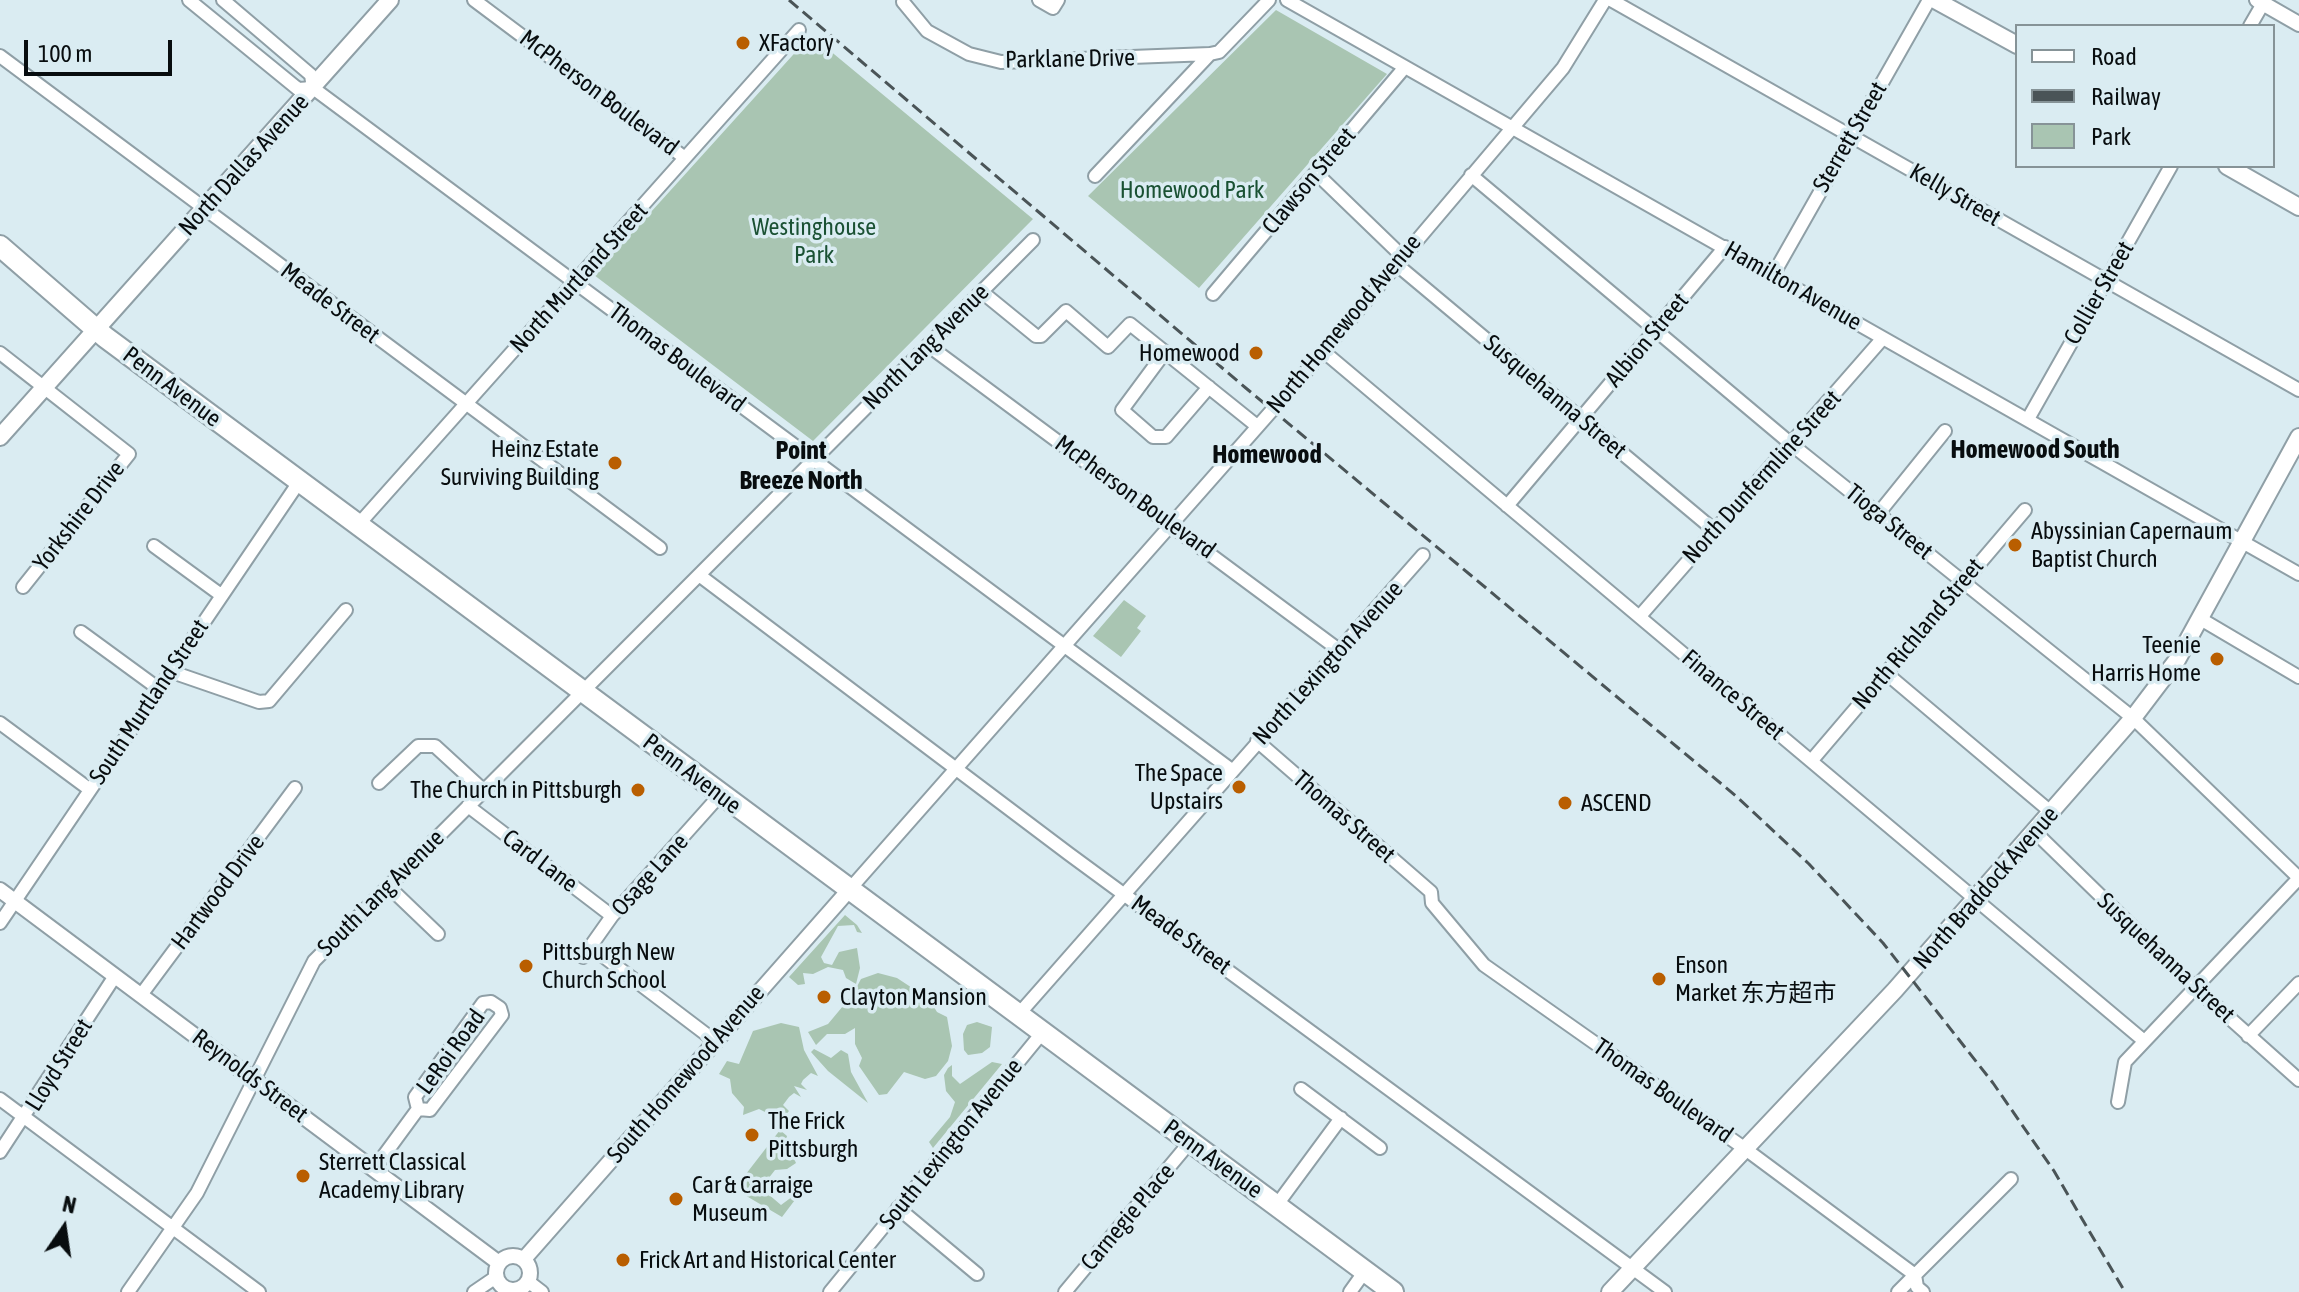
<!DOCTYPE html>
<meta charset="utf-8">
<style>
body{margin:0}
#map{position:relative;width:2299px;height:1292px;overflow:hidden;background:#daecf2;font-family:"Asap Condensed",sans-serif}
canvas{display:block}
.legend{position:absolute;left:2015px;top:24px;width:260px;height:144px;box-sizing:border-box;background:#daecf2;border:2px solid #869397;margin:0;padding:10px 14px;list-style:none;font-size:24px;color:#080d0f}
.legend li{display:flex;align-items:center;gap:16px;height:40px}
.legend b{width:40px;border:2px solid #869397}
.north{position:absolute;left:24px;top:1188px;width:80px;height:80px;-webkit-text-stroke:6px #daecf2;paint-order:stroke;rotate:13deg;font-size:22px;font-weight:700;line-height:32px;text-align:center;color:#080d0f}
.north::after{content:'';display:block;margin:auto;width:28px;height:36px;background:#080d0f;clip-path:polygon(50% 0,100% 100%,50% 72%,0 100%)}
.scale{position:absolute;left:24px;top:40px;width:148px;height:36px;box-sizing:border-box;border:4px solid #080d0f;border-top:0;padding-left:10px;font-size:24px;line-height:28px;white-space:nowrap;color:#080d0f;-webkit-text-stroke:6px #daecf2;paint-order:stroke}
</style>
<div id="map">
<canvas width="2299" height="1292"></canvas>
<ul class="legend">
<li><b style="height:10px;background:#fff"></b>Road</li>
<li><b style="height:10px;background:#4a5457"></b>Railway</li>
<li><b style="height:22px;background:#a9c5b2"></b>Park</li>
</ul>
<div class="north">N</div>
<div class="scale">100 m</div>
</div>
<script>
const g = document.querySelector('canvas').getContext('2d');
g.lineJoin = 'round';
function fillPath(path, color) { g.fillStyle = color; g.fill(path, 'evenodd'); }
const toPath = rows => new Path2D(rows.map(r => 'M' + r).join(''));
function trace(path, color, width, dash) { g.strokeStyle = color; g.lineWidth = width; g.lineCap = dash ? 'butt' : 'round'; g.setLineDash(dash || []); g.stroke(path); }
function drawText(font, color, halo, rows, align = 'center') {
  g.font = font + ' "Asap Condensed","Noto Sans SC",sans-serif'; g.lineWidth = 7; g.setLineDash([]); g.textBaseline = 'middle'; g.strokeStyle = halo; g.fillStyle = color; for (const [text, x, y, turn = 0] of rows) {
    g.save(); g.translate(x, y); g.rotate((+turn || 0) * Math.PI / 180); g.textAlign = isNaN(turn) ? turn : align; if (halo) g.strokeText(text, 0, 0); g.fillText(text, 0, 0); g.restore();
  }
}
fillPath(toPath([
 [1276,10,1387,74,1199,288,1088,196],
 [811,35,1033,219,813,441,594,275],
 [1124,600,1146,616,1137,628,1141,631,1121,657,1093,636],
 [845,915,857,925,862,933,857,932,854,925,838,926,821,957,824,963,832,965,839,952,857,948,860,968,856,984,846,978,843,970,828,967,813,974,803,973,805,984,798,985,789,977],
 [878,973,897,978,929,999,937,1012,947,1017,952,1046,948,1061,936,1076,925,1079,904,1072,887,1094,879,1095,859,1066,862,1058,855,1044,855,1028,845,1034,827,1034,816,1045,808,1032,828,1024,853,994,861,979],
 [977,1022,992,1027,990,1047,982,1053,968,1055,964,1050,963,1034,967,1025],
 [781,1023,799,1027,804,1050,818,1076,811,1073,803,1080,801,1084,807,1090,794,1086,801,1097,794,1093,789,1097,783,1105,789,1111,781,1120,759,1109,743,1115,744,1107,732,1093,730,1079,719,1074,727,1061,739,1064,753,1031],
 [814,1049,831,1058,841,1050,848,1054,851,1072,868,1103,828,1071,811,1052],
 [992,1062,1002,1064,933,1148,929,1142,950,1117,955,1102,946,1091,944,1075,948,1068,952,1065,952,1076,960,1084],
 [780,1130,787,1136,786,1142,796,1163,787,1169,775,1170,761,1188,781,1205,804,1188,782,1217,743,1194,739,1183]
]), '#a9c5b2');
const minor = toPath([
 [189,0,298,89,313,88],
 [223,0,311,75,313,88,1233,771],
 [474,0,685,158],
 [1039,0,1053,8,1058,0],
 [1287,0,2299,574],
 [1611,0,2299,390],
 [903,2,927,31,969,54,1001,62,1210,54],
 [2250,26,2265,0],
 [0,56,660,548],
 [1316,173,1402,256],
 [1471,175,1796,448,2133,718,2299,878,2125,1062,2118,1102],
 [1095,176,1210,54,1219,52,1269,0],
 [1396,264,1714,530],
 [1773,275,1929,0],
 [982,292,1036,336,1041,336,1066,311,1108,347,1130,324,1257,426],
 [1213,294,1405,67],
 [929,346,1339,650],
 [1323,351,2143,1040],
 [1165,352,1122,410,1153,437,1166,437,1209,387],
 [0,353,129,454,23,587],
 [2028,419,2171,166],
 [1507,506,1725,247],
 [1878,514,1945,431],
 [358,525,799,30],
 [154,546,221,595],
 [699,575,1069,854,1665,1292],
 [1640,616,1883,338],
 [2199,618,2299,677],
 [81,632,159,689],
 [172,672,259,702,269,701,346,610],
 [1887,674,2052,813],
 [0,723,89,789],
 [1257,741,1431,892,1432,903,1484,965,1744,1148,1915,1275,1917,1287,1923,1292],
 [1812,760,2025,510],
 [379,783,418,746,435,746,483,790],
 [468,806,612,916],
 [2035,832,2188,981,2299,1080],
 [389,887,438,934],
 [849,890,1304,374,1563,68,1605,0],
 [0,923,299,482],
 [595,950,715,1041],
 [583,957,612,916,720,795],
 [141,995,295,788],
 [1018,1015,1423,555],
 [2248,1036,2299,983],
 [1301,1089,1380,1148],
 [0,1099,259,1292],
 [0,1152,115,976],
 [374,1169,418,1109,430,1110,502,1015,500,1008,491,1002,483,1003,415,1097,418,1109],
 [1276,1206,1341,1118],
 [898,1208,977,1274],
 [529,1282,542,1292],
 [128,1292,197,1193,314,961,1033,240],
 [474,1292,496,1277],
 [830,1292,1042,1033],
 [1065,1292,1190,1142],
 [1350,1292,1365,1271],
 [1898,1292,2011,1179]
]);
const tertiary = toPath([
 [2257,0,2299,24],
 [0,890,499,1263],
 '496 1273a17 17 0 1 1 34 0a17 17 0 1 1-34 0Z',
 [524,1259,849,890]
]);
const secondary = toPath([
 [1935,0,2017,45],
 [2227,166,2299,207],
 [0,437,390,0],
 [1610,1292,1895,990,2133,718,2177,660,2299,437]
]);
const trunk = toPath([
 [0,246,105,337,1393,1292]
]);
trace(minor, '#8f9fa6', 16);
trace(tertiary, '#8f9fa6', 18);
trace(secondary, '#8f9fa6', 20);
trace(trunk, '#8f9fa6', 24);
trace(minor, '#fff', 12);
trace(tertiary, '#fff', 14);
trace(secondary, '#fff', 16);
trace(trunk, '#fff', 20);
trace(toPath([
 [789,0,1247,389,1736,796,1809,864,1883,943,1993,1083,2054,1171,2125,1292]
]), '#4a5457', 3, [12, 6]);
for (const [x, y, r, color] of [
 [743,43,8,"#b95e00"],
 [1256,353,8,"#b95e00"],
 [615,463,8,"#b95e00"],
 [2015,545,8,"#b95e00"],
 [2217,659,8,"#b95e00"],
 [1239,787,8,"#b95e00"],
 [638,790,8,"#b95e00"],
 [1565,803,8,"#b95e00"],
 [526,966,8,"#b95e00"],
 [1659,979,8,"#b95e00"],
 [824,997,8,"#b95e00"],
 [752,1135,8,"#b95e00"],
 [303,1176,8,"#b95e00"],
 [676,1199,8,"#b95e00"],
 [623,1260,8,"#b95e00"]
]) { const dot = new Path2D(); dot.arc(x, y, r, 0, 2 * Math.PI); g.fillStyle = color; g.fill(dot); trace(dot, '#daecf2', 3); }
drawText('24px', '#080d0f', '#daecf2', [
 ["XFactory",759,43],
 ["Homewood",1240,353,"right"],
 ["Heinz Estate",599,449,"right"],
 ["Surviving Building",599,477,"right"],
 ["Abyssinian Capernaum",2031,531],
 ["Baptist Church",2031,559],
 ["Teenie",2201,645,"right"],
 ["Harris Home",2201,673,"right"],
 ["The Space",1223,773,"right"],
 ["Upstairs",1223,801,"right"],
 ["The Church in Pittsburgh",622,790,"right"],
 ["ASCEND",1581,803],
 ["Pittsburgh New",542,952],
 ["Church School",542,980],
 ["Enson",1675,965],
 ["Market 东方超市",1675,993],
 ["Clayton Mansion",840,997],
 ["The Frick",768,1121],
 ["Pittsburgh",768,1149],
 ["Sterrett Classical",319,1162],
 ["Academy Library",319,1190],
 ["Car & Carraige",692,1185],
 ["Museum",692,1213],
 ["Frick Art and Historical Center",639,1260]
], 'left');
drawText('24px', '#080d0f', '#daecf2', [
 ["Parklane Drive",1070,59,-1],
 ["McPherson Boulevard",599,93,37],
 ["Sterrett Street",1850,137,-60],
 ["North Dallas Avenue",244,165,-48],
 ["Clawson Street",1309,181,-50],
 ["Kelly Street",1955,195,30],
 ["North Murtland Street",579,278,-48],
 ["Hamilton Avenue",1793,286,30],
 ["Collier Street",2099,293,-60],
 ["Meade Street",330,303,37],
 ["North Homewood Avenue",1344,324,-50],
 ["Albion Street",1647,340,-50],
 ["North Lang Avenue",926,347,-45],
 ["Thomas Boulevard",677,358,37],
 ["Penn Avenue",172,387,37],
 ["Susquehanna Street",1555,397,40],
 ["North Dunfermline Street",1762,477,-48],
 ["McPherson Boulevard",1135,497,36],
 ["Yorkshire Drive",79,516,-52],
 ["Tioga Street",1889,522,39],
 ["North Richland Street",1918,634,-50],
 ["North Lexington Avenue",1328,663,-48],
 ["Finance Street",1733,695,40],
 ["South Murtland Street",149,702,-56],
 ["Penn Avenue",692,774,37],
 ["Thomas Street",1344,817,41],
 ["Card Lane",540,861,37],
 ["Osage Lane",650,875,-48],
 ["North Braddock Avenue",1986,888,-49],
 ["Hartwood Drive",218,892,-53],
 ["South Lang Avenue",381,893,-45],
 ["Meade Street",1181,935,36],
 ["Susquehanna Street",2166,958,43],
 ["LeRoi Road",451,1052,-54],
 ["Lloyd Street",59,1065,-58],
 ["South Homewood Avenue",686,1074,-49],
 ["Reynolds Street",250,1076,37],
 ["Thomas Boulevard",1663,1091,35],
 ["South Lexington Avenue",951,1144,-51],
 ["Penn Avenue",1213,1159,36],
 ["Carnegie Place",1128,1217,-50]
]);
drawText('24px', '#1a5133', '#daecf2', [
 ["Homewood Park",1192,190],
 ["Westinghouse",814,227],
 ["Park",814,255]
]);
drawText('bold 26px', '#080d0f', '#daecf2', [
 ["Homewood South",2035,450],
 ["Point",801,451],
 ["Breeze North",801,481],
 ["Homewood",1267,455]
]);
</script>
